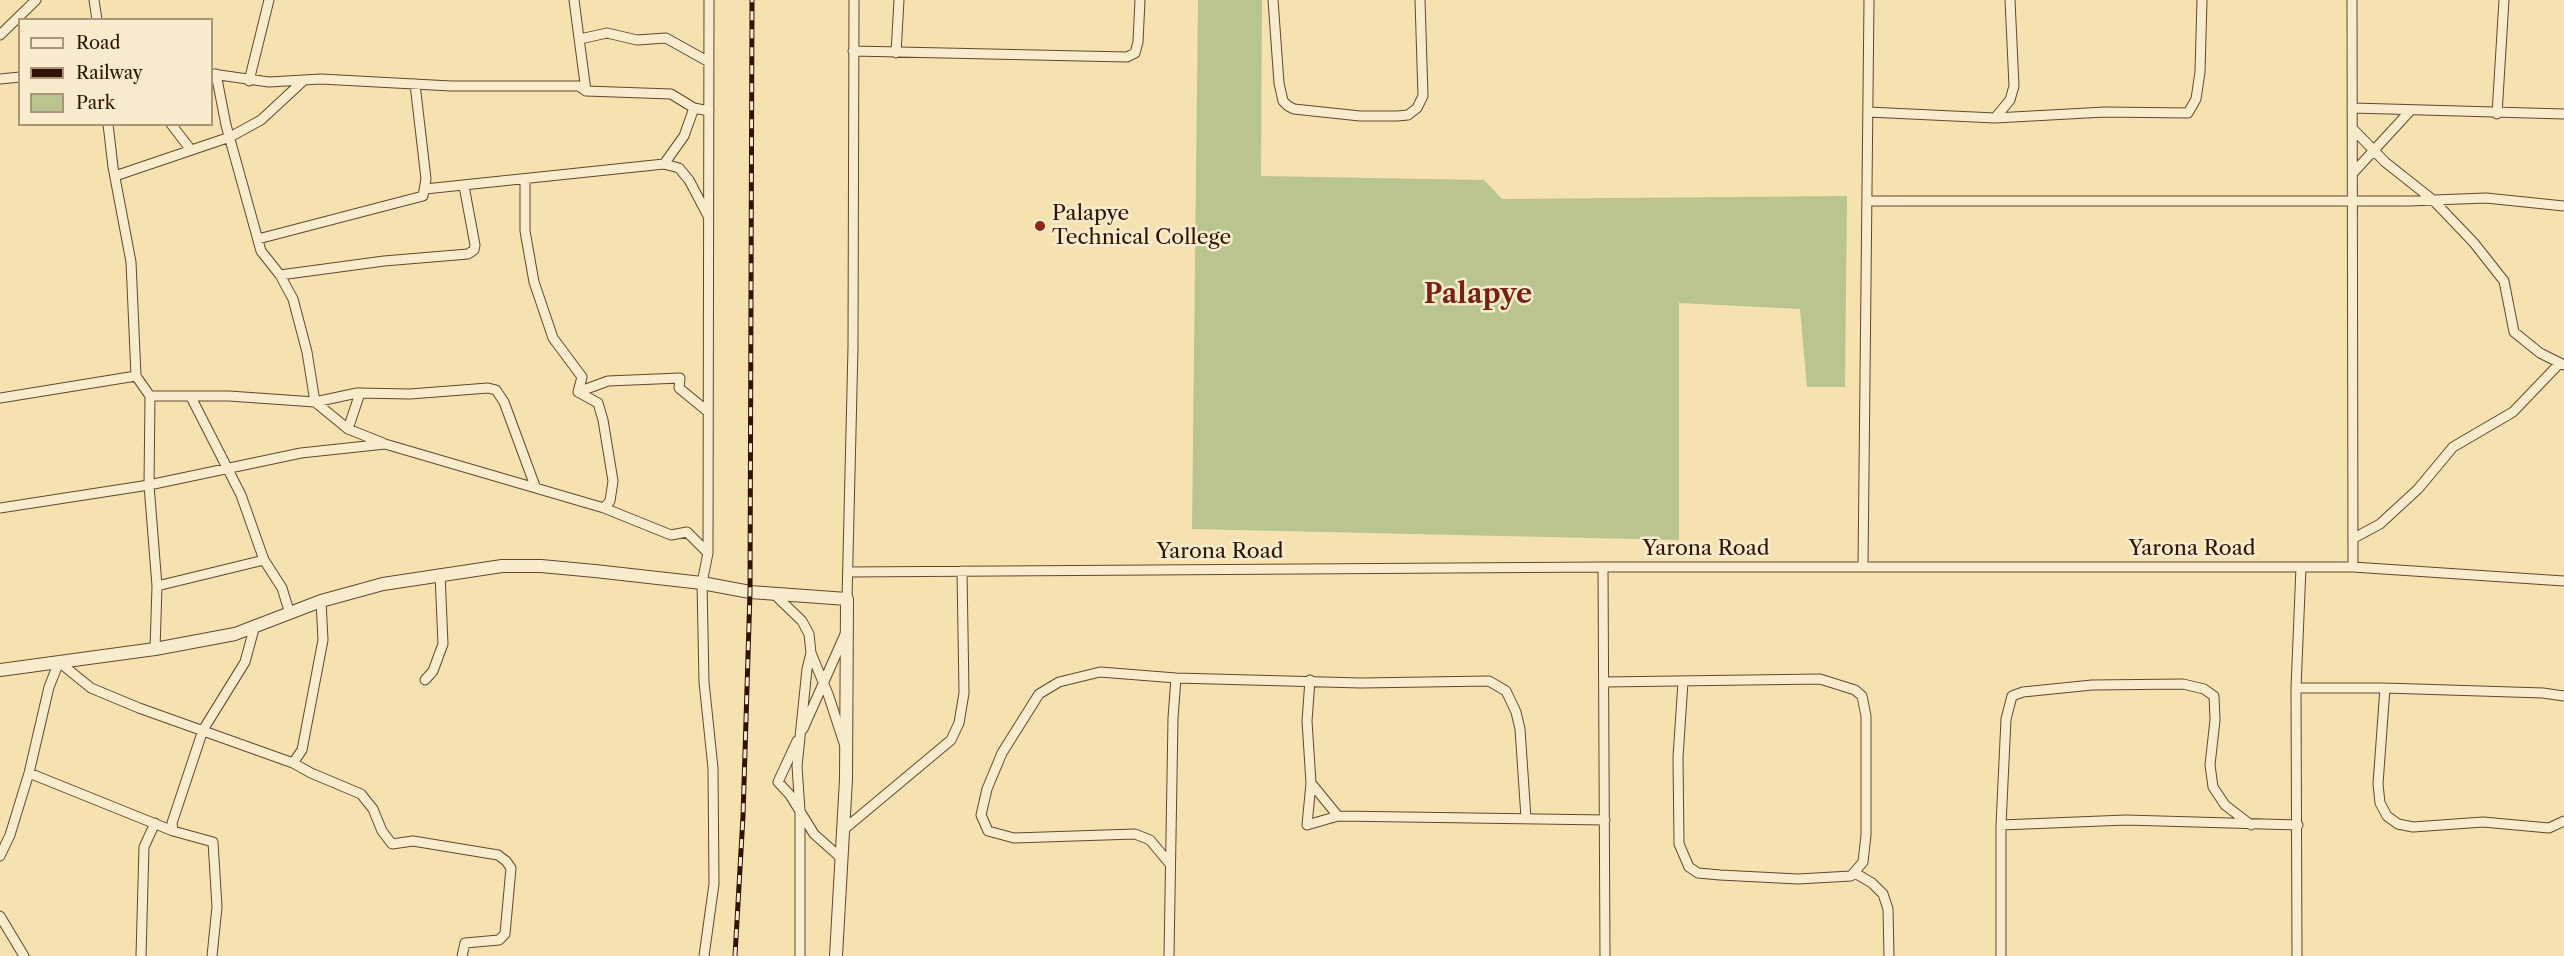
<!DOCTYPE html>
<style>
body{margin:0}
#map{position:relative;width:2564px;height:956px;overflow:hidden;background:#f6e2b1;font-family:"Libre Caslon Text",serif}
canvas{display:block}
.legend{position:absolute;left:18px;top:18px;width:195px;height:108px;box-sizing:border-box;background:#f9eccc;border:2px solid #a9957c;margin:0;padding:8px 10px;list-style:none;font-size:18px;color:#301303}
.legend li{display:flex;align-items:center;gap:12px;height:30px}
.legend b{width:30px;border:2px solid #a9957c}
</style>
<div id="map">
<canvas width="2564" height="956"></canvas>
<ul class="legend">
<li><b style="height:8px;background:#f9eccc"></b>Road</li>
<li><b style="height:8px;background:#301303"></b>Railway</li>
<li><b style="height:16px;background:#bac48e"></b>Park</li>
</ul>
</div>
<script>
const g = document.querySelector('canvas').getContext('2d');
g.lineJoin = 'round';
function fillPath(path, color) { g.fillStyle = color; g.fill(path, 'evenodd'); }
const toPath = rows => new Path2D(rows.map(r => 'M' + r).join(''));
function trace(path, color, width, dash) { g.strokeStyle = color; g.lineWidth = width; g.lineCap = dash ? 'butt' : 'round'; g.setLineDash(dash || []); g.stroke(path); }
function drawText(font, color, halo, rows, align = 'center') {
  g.font = font + ' "Libre Caslon Text",serif'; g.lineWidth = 5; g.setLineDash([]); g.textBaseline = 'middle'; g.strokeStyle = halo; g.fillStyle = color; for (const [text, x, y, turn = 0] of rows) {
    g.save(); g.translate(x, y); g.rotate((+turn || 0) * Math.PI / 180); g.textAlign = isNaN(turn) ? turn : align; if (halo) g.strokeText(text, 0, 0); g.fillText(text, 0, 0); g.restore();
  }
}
fillPath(toPath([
 [1198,0,1262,0,1261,176,1484,180,1502,199,1847,196,1845,387,1807,387,1800,309,1679,303,1679,540,1192,529]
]), '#bac48e');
const minor = toPath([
 [94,0,97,20],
 [1273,0,1279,83,1283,101,1288,106,1294,109,1360,116,1397,116,1408,115,1417,108,1423,96,1420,0],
 [2352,0,2353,567],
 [0,35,36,0],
 [580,39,607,33,637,40,666,38,709,62],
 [853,51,1127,57,1135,53,1138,42,1140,0],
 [896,53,899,0],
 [212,74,269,82,321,79,451,86,579,86,586,91,574,0],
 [216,74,226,125,261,251,280,275,293,299,307,352,315,402,357,393,410,394,488,388,496,390,504,402,535,486],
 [0,79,20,77],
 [249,81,269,0],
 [586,91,671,94,694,108,709,111],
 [2353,108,2564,114],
 [1868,112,1995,118,2105,112,2188,113,2196,99,2200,72,2202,0],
 [2497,114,2504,0],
 [1995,118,2010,100,2014,86,2010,0],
 [171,124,191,150],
 [2353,129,2385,162,2433,200,2474,243,2504,281,2514,332,2540,353,2564,365],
 [664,164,679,168,689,180,708,216],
 [2353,173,2410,111],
 [115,176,230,137,261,120,302,82],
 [525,180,525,231,534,282,553,338,582,377,578,392,598,403,603,420,613,481,610,501,604,508],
 [425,189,664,164,684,136,694,108],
 [1867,201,2409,201,2486,198,2564,206],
 [258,239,423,196,426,179,415,84],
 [280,275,384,261,468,254,474,250,475,245,464,186],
 [136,376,150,396,229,396,315,402,348,429,383,443],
 [578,392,608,381,680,378,679,388,707,411],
 [150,396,149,485,157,586,155,649],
 [191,397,241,495,264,560,282,588,290,614],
 [0,398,136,376,131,262,113,167,108,124],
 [348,429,360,393],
 [0,508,149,485,301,453,385,444,604,508,671,535,687,532,708,553],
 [2354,538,2380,524,2418,489,2453,447,2513,412,2559,364],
 [1603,567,1605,956],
 [1863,567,1869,0],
 [848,572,1603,567,2353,567,2564,581],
 [157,586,264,560],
 [773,593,802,621,809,634,811,653,807,669,797,766,800,811,800,956],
 [847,599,853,347,854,0],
 [811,653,828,694,844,743],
 [425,680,433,671,443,644,440,574],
 [1310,680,1307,721,1311,783,1307,825,1338,816],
 [1604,682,1820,679,1855,690,1862,696,1866,716,1866,835,1863,862,1851,876,1798,879,1720,875,1698,873,1689,867,1679,844,1678,757,1683,682],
 [2296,688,2385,688,2543,693,2564,696],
 [2385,688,2378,784,2380,803,2387,816,2398,824,2413,827,2483,822,2549,828,2564,821],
 [803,729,846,632],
 [797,741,778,782,790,795,814,834,841,858],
 [293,763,311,773,361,794,373,809,382,831,392,844,413,841,498,855,506,861,511,868,505,934,499,940,465,943,462,956],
 [29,773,173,831],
 [1311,783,1338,816,1605,820],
 [2001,825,2126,820,2298,825],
 [842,831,951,740,959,723,964,693,962,571],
 [0,856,10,835,29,773,49,687,59,662,91,688,139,708,293,763,302,750,323,640,321,601],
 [1170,864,1150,840,1135,834,1014,838,988,831,981,815,987,789,1002,753,1039,694,1059,682,1100,672,1176,678,1361,683,1489,681,1506,691,1516,712,1520,729,1526,818],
 [1855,873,1872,883,1883,894,1888,909,1889,956],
 [0,916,24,956],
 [141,956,144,847,155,823],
 [212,956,217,907,213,842,173,831,172,823,203,730,245,662,255,625],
 [704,956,714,884,713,768,704,682,702,583,708,553,709,0],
 [1169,956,1173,718,1176,678],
 [2001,956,2001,825,2006,719,2012,696,2023,692,2092,685,2183,684,2204,689,2214,696,2215,720,2210,765,2213,787,2225,805,2251,825],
 [2297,956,2296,688,2301,567]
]);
const tertiary = toPath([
 [0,670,155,649,235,634,321,601,383,584,502,566,541,566,595,571,702,583,750,592,847,599,846,779,836,956]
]);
trace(minor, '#62472e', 11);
trace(tertiary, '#62472e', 14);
trace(minor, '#f9eccc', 9);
trace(tertiary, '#f9eccc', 12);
const rail = toPath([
 [735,956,743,816,750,592,752,0]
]);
trace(rail, '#301303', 5);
trace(rail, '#f9eccc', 3, [9]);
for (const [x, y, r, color] of [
 [1040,226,6,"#8f2418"]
]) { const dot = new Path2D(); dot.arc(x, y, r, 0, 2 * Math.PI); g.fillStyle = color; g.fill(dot); trace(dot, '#f9eccc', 2); }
drawText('21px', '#301303', '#f9eccc', [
 ["Palapye",1052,214],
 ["Technical College",1052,238]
], 'left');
drawText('21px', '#301303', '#f9eccc', [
 ["Yarona Road",1706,549],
 ["Yarona Road",2192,549],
 ["Yarona Road",1220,552]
]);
drawText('bold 27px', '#7a1f14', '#f9eccc', [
 ["Palapye",1478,295]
]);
</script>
